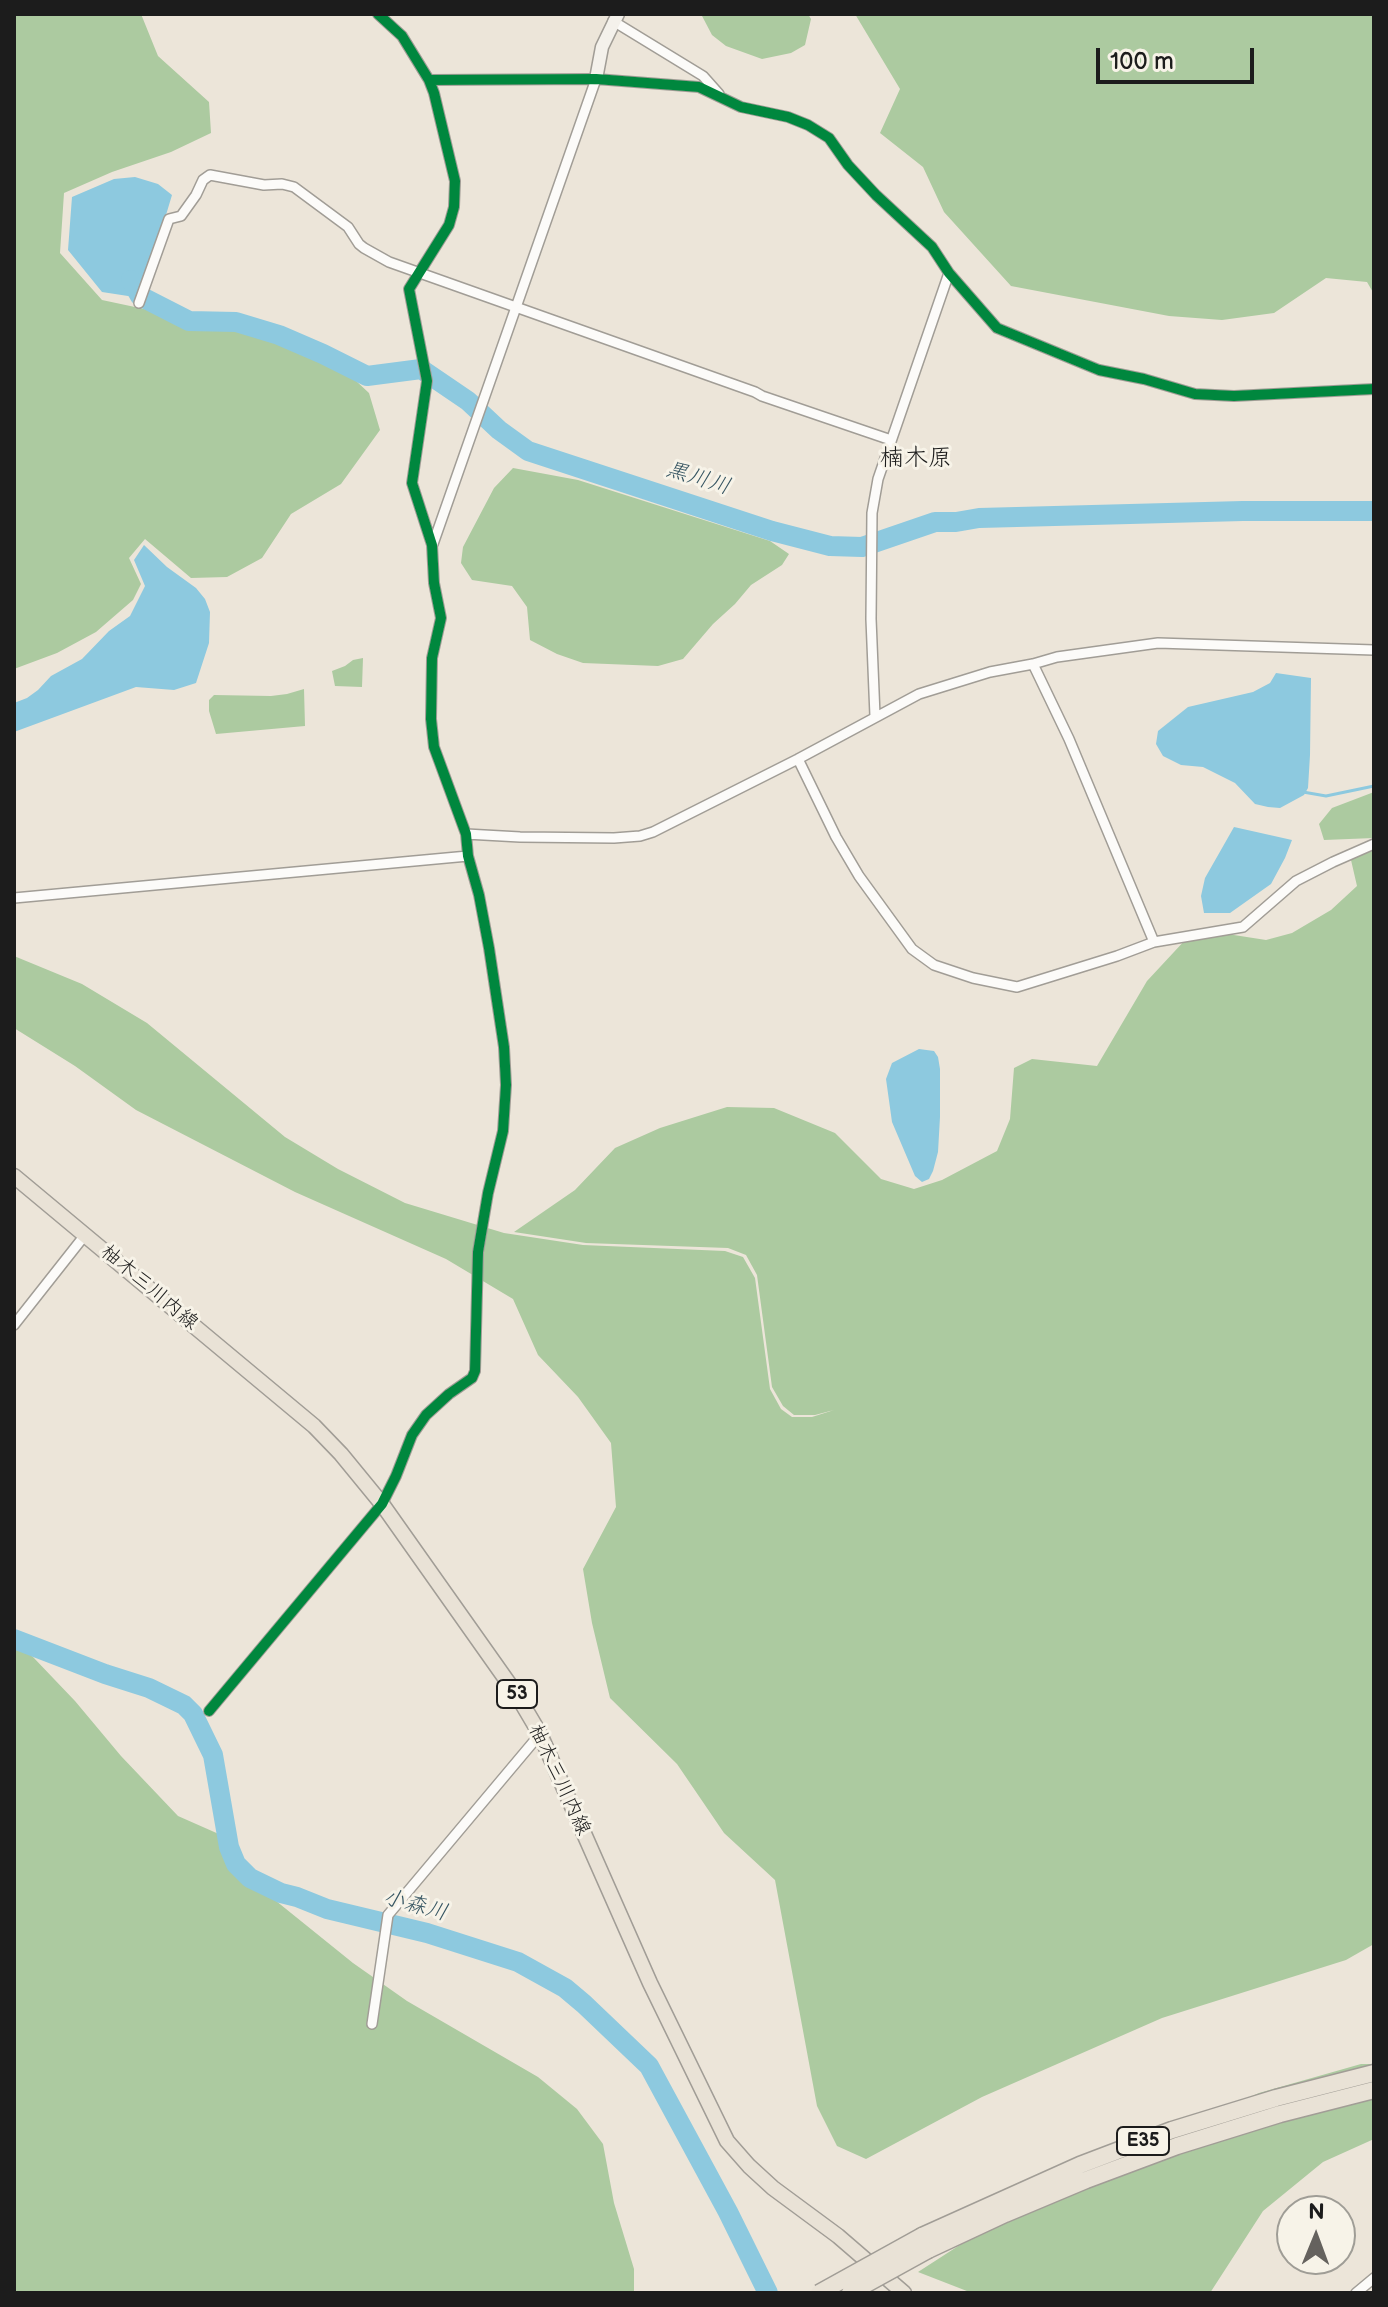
<!DOCTYPE html>
<meta charset="utf-8">
<style>
body{margin:0}
#map{position:relative;width:1388px;height:2307px;overflow:hidden;background:#ece5d9;font-family:"Balsamiq Sans",sans-serif}
canvas{display:block}
.frame{position:absolute;inset:0;border:16px solid #1c1c1c;pointer-events:none}
.north{position:absolute;left:1276px;top:2195px;width:80px;height:80px;box-sizing:border-box;background:#f7f3e8;border:2px solid #9f9d96;border-radius:50%;rotate:1deg;font-size:22px;font-weight:700;line-height:32px;text-align:center;color:#1c1c1c}
.north::after{content:'';display:block;margin:auto;width:28px;height:36px;background:#65625e;clip-path:polygon(50% 0,100% 100%,50% 72%,0 100%)}
.scale{position:absolute;left:1096px;top:48px;width:158px;height:36px;box-sizing:border-box;border:4px solid #1c1c1c;border-top:0;padding-left:10px;font-size:24px;line-height:28px;white-space:nowrap;color:#1c1c1c;-webkit-text-stroke:6px #f7f3e8;paint-order:stroke}
</style>
<div id="map">
<canvas width="1388" height="2307"></canvas>
<div class="frame"></div>
<div class="north">N</div>
<div class="scale">100 m</div>
</div>
<script>
const g = document.querySelector('canvas').getContext('2d');
g.lineJoin = 'round';
function fillPath(path, color) { g.fillStyle = color; g.fill(path, 'evenodd'); }
const toPath = rows => new Path2D(rows.map(r => 'M' + r).join(''));
function trace(path, color, width, dash) { g.strokeStyle = color; g.lineWidth = width; g.lineCap = dash ? 'butt' : 'round'; g.setLineDash(dash || []); g.stroke(path); }
function drawText(font, color, halo, rows, align = 'center') {
  g.font = font + ' "Balsamiq Sans","Klee One",sans-serif'; g.lineWidth = 6; g.setLineDash([]); g.textBaseline = 'middle'; g.strokeStyle = halo; g.fillStyle = color; for (const [text, x, y, turn = 0] of rows) {
    g.save(); g.translate(x, y); g.rotate((+turn || 0) * Math.PI / 180); g.textAlign = isNaN(turn) ? turn : align; if (halo) g.strokeText(text, 0, 0); g.fillText(text, 0, 0); g.restore();
  }
}
fillPath(toPath([
 [14,14,141,14,158,56,209,102,211,133,171,152,112,172,64,193,60,253,102,300,149,310,185,328,230,326,340,366,369,393,380,430,341,484,291,514,262,558,227,577,191,578,145,539,129,558,141,584,133,600,96,632,57,653,14,669],
 [701,14,808,14,811,19,805,45,791,53,762,59,726,46,712,35],
 [855,14,1374,14,1374,294,1367,282,1326,278,1274,313,1222,320,1169,316,1011,286,944,212,923,167,880,133,900,89],
 [513,468,578,480,770,541,789,554,782,565,751,585,735,604,713,624,683,659,658,666,583,663,557,654,530,640,527,607,512,586,472,580,461,563,463,547,494,488],
 [363,658,362,687,335,686,332,671,345,666,353,660],
 [304,689,305,726,216,734,209,711,209,700,214,695,271,696,287,694],
 [1374,792,1374,838,1324,840,1319,824,1332,808],
 [1374,850,1374,1944,1346,1960,1162,2018,982,2097,866,2159,837,2146,817,2106,775,1880,724,1833,677,1764,610,1698,592,1623,583,1569,616,1507,611,1443,578,1397,538,1355,513,1299,446,1259,295,1192,136,1110,75,1066,14,1028,14,956,82,984,147,1023,285,1137,338,1169,405,1203,504,1233,583,1245,725,1251,743,1257,755,1278,770,1389,781,1409,792,1417,812,1417,834,1410,815,1415,794,1415,783,1406,772,1387,757,1275,746,1255,728,1248,586,1243,514,1232,575,1190,615,1148,660,1128,727,1107,774,1108,835,1133,881,1179,914,1189,942,1180,997,1151,1010,1119,1014,1068,1032,1059,1097,1066,1147,981,1187,938,1221,933,1266,940,1292,933,1331,910,1357,886,1351,860,1362,853],
 [14,1641,33,1657,75,1701,121,1756,178,1816,221,1835,260,1888,353,1963,407,2001,538,2077,577,2109,603,2144,614,2203,634,2269,634,2293,14,2293],
 [1361,2064,1374,2064,1374,2139,1323,2162,1263,2211,1210,2293,972,2293,918,2272,1048,2188,1259,2093]
]), '#accaa0');
fillPath(toPath([
 [135,177,158,184,172,195,141,298,102,292,68,250,72,197,114,179],
 [144,545,167,567,196,588,205,599,210,612,209,643,196,683,174,690,136,687,14,732,14,703,27,698,38,690,51,676,82,659,109,631,130,616,145,586,134,560],
 [1276,673,1311,678,1310,755,1308,788,1304,795,1280,808,1268,807,1255,804,1235,783,1203,767,1181,765,1163,756,1156,744,1158,731,1188,707,1253,692,1270,683],
 [1234,827,1292,840,1285,858,1271,884,1230,913,1204,913,1201,896,1205,878],
 [919,1049,934,1051,938,1057,940,1069,940,1117,938,1152,933,1171,929,1179,922,1182,915,1176,892,1122,886,1079,892,1063]
]), '#8dc9df');
trace(toPath([
 [1303,792,1326,796,1374,786]
]), '#8dc9df', 3);
trace(toPath([
 [131,280,140,296,189,321,236,322,279,335,323,354,367,376,421,369,468,401,499,430,528,451,772,531,830,546,862,547,935,522,956,522,979,518,1243,511,1374,511],
 [14,1639,105,1674,149,1688,184,1705,193,1714,213,1755,229,1847,236,1864,250,1878,281,1893,297,1897,327,1909,427,1933,518,1962,565,1988,584,2004,649,2066,728,2212,768,2293]
]), '#8dc9df', 20);
const street = toPath([
 [613,21,703,76,719,94],
 [429,80,596,79,699,87,741,107,788,117,808,125,829,138,848,165,876,195,932,247,949,273,997,328,1099,370,1144,379,1195,394,1234,396,1374,389],
 [139,303,169,219,181,216,196,195,203,180,210,175,264,185,282,184,294,187,348,227,359,244,364,248,389,262,755,392,762,396,891,440],
 [433,544,596,79],
 [1033,664,1069,739,1154,942],
 [875,716,871,619,872,513,878,479,949,273],
 [798,759,836,837,859,876,912,949,934,965,973,978,1017,987,1117,956,1154,942,1243,927,1296,881,1333,862,1374,844],
 [466,834,520,837,614,838,640,836,653,832,798,759,919,694,990,672,1033,664,1057,657,1158,643,1374,650],
 [14,898,468,856],
 [14,1325,85,1235],
 [209,1711,382,1504,396,1476,412,1435,426,1415,449,1394,472,1378,475,1371,478,1252,488,1193,503,1131,506,1085,504,1047,489,948,479,895,468,856,466,834,434,747,431,719,432,658,441,618,434,583,432,545,412,483,427,381,409,289,449,225,454,207,455,181,434,93,429,80,402,36,378,14],
 [372,2024,388,1915,540,1734],
 [1356,2293,1374,2278]
]);
const secondary = toPath([
 [596,79,602,47,618,14]
]);
const primary = toPath([
 [14,1176,314,1426,341,1454,382,1504,517,1695,540,1734,650,1983,727,2141,749,2166,773,2188,838,2236,904,2293]
]);
const highway = toPath([
 [922,2236,1080,2165,1172,2130,1276,2098,1374,2073],
 [928,2250,1005,2214,1086,2180,1177,2146,1280,2114,1374,2090]
]);
trace(street, '#a19d96', 12);
trace(secondary, '#a19d96', 15);
trace(primary, '#a19d96', 17);
trace(highway, '#a19d96', 19);
trace(street, '#fcfbf9', 9);
trace(secondary, '#f4f1eb', 12);
trace(primary, '#e9e2d6', 14);
trace(highway, '#e9e2d6', 16);
const highwayBridge = toPath([
 [819,2293,922,2236],
 [850,2293,928,2250]
]);
trace(highwayBridge, '#a19d96', 19, []);
trace(highwayBridge, '#e9e2d6', 16);
trace(toPath([
 [429,80,596,79,699,87,741,107,788,117,808,125,829,138,848,165,876,195,932,247,949,273,997,328,1099,370,1144,379,1195,394,1234,396,1374,389],
 [209,1711,382,1504,396,1476,412,1435,426,1415,449,1394,472,1378,475,1371,478,1252,488,1193,503,1131,506,1085,504,1047,489,948,479,895,468,856,466,834,434,747,431,719,432,658,441,618,434,583,432,545,412,483,427,381,409,289,449,225,454,207,455,181,434,93,429,80,402,36,378,14]
]), '#00873e', 10);
for (const [x, y, w] of [
 [517,1694,40],
 [1143,2141,52]
]) { const box = new Path2D(); box.roundRect(x - w / 2, y - 14, w, 28, 6); g.fillStyle = '#f7f3e8'; g.fill(box); trace(box, '#1c1c1c', 2); }
drawText('bold 18px', '#1c1c1c', null, [
 ["53",517,1694],
 ["E35",1143,2141]
]);
drawText('20px', '#1c1c1c', '#f7f3e8', [
 ["柚木三川内線",149,1288,40],
 ["柚木三川内線",559,1780,65]
]);
drawText('italic 22px', '#355461', '#f7f3e8', [
 ["黒川川",698,479,17],
 ["小森川",415,1906,15]
]);
drawText('24px', '#1c1c1c', '#f7f3e8', [
 ["楠木原",916,459]
]);
</script>
